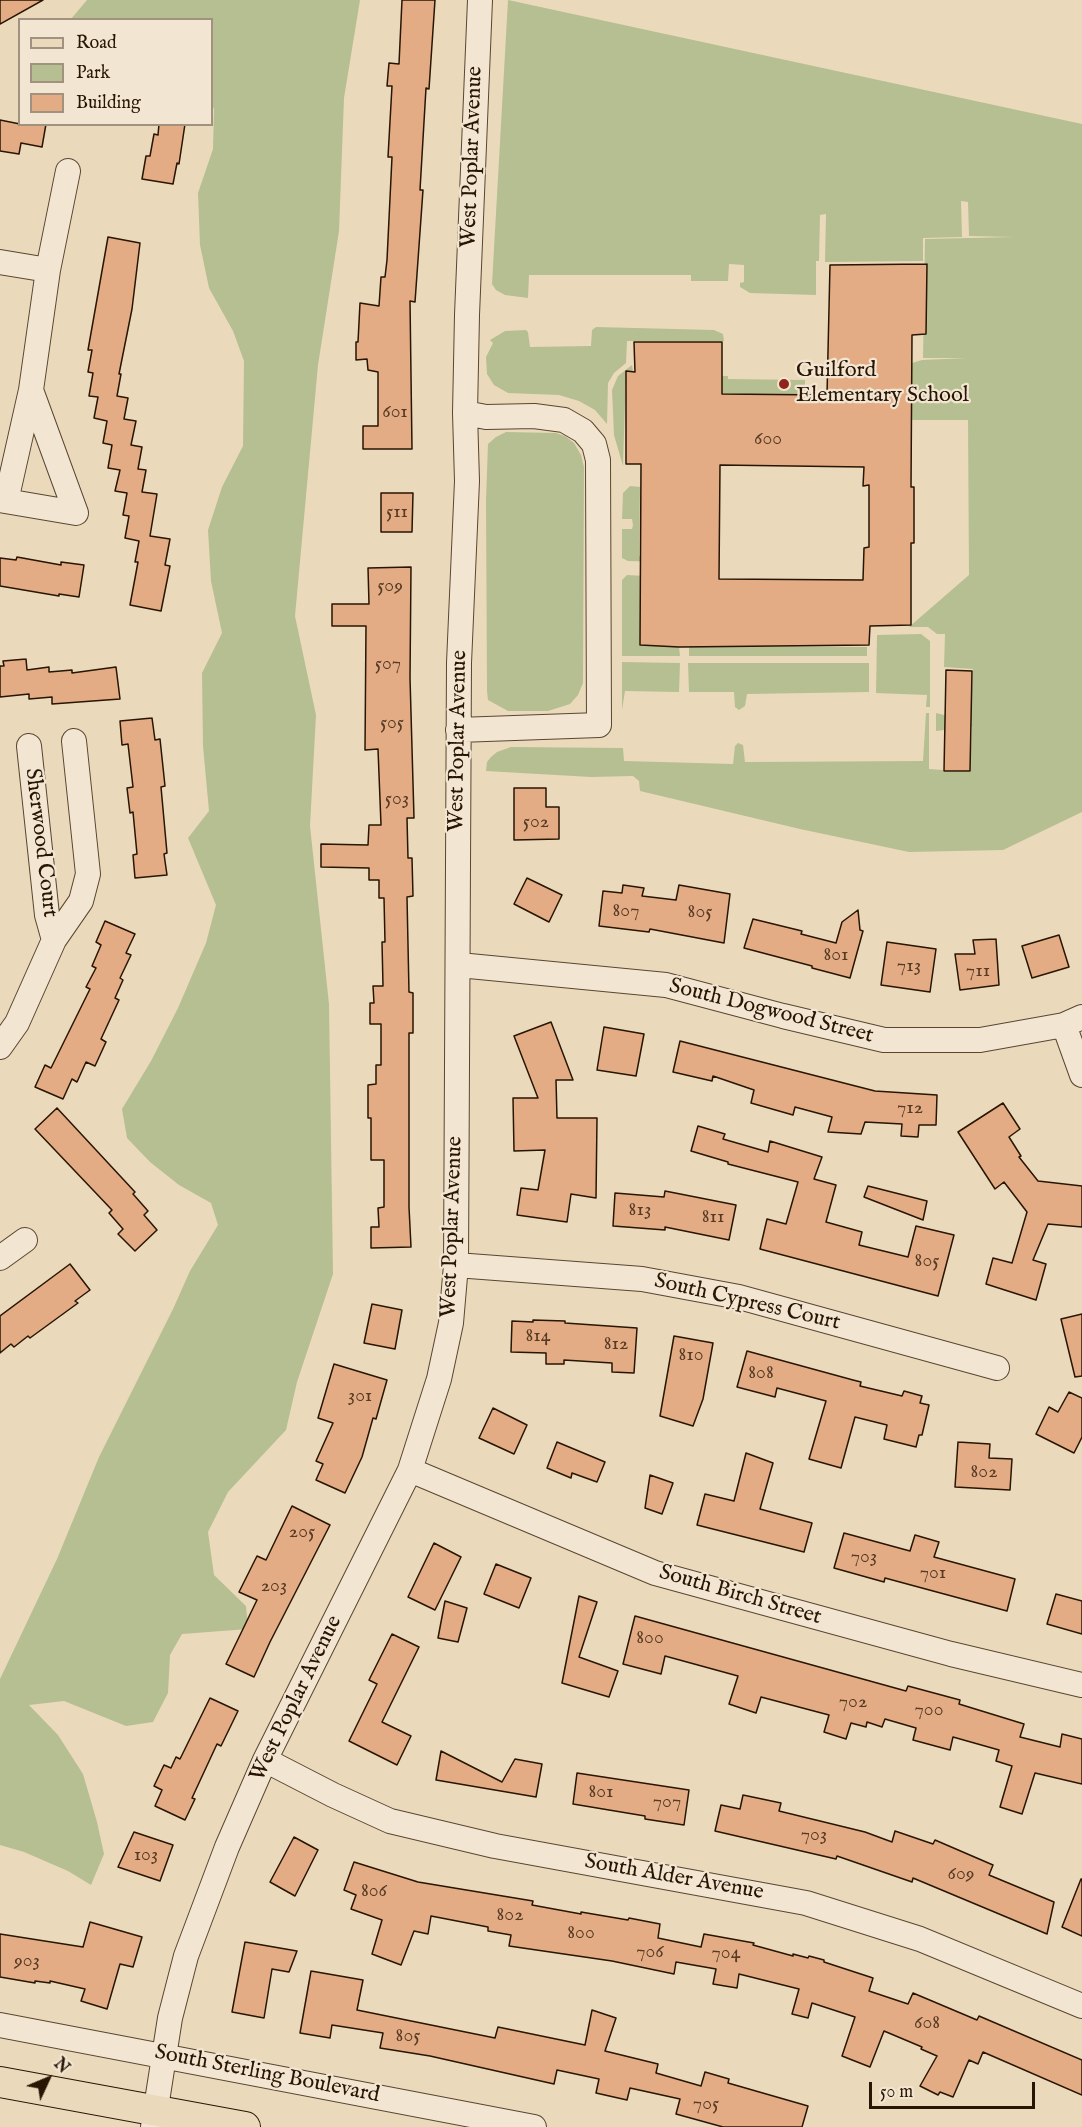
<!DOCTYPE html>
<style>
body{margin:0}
#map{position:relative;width:1082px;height:2127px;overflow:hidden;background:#ebd9bb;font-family:"IM FELL English",serif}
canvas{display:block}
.legend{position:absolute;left:18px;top:18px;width:195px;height:108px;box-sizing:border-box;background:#f2e6d3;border:2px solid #a19280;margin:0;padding:8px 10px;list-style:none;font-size:18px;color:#281503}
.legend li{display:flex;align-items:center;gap:12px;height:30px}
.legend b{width:30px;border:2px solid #a19280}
.north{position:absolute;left:18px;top:2049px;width:60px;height:60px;-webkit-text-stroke:4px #f2e6d3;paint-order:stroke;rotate:46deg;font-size:16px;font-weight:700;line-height:24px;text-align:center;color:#281503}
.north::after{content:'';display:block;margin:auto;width:21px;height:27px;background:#281503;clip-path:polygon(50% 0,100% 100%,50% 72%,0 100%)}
.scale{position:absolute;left:869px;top:2082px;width:166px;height:27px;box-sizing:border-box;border:3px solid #281503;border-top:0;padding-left:8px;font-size:18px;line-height:21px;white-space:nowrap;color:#281503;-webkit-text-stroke:4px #f2e6d3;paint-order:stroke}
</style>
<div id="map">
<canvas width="1082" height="2127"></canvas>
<ul class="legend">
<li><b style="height:8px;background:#ebd9bb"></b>Road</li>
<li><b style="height:16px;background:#b6bf91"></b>Park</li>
<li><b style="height:16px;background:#e3ac85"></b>Building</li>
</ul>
<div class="north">N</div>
<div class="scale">50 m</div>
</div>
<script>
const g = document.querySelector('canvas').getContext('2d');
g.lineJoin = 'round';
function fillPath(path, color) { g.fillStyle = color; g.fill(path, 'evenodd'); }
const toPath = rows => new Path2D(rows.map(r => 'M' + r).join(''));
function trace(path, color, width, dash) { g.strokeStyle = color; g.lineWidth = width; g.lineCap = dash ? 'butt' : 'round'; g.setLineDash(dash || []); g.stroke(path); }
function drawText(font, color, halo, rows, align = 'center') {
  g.font = font + ' "IM FELL English",serif'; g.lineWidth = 4.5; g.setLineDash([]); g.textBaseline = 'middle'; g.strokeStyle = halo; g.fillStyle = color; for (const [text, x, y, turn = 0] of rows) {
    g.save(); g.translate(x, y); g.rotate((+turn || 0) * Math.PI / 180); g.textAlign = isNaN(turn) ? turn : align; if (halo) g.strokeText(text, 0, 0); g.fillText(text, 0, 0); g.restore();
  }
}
fillPath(toPath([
 [87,0,360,0,344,98,339,231,318,365,295,616,316,715,310,826,329,1004,333,1274,297,1382,286,1430,228,1492,208,1532,214,1575,246,1606,248,1629,182,1634,170,1655,168,1693,153,1722,126,1726,64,1701,29,1705,58,1735,83,1774,97,1822,104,1854,91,1885,68,1871,24,1852,0,1845,0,1679,57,1559,99,1457,173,1309,190,1271,218,1225,211,1203,179,1185,150,1162,127,1138,122,1109,151,1061,178,1008,206,943,216,905,188,838,209,811,203,746,202,673,222,633,211,581,208,530,222,487,243,446,244,361,233,331,209,288,200,245,198,193,213,149,214,109,212,105,212,20,71,19],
 [508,0,1082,124,1082,812,1003,850,909,852,800,829,640,791,639,781,633,776,591,777,486,771,487,762,491,757,497,752,511,747,623,748,624,761,733,764,735,746,738,743,743,745,745,762,923,761,926,713,929,713,929,769,943,770,943,772,970,772,972,727,945,727,944,730,936,731,936,713,944,715,971,714,973,669,944,667,945,634,937,634,928,627,909,627,969,575,968,420,912,420,912,363,922,360,967,358,923,358,925,239,1014,237,969,236,968,202,961,201,962,237,923,238,923,261,825,262,826,214,820,215,819,261,816,261,816,295,750,293,740,287,740,283,744,282,744,265,729,264,728,281,691,281,691,275,529,275,528,298,505,295,496,290,492,284],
 [596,327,714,330,723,334,724,341,627,341,626,363,614,373,608,383,607,424,595,410,579,401,559,395,508,393,494,385,487,374,486,357,493,343,490,340,505,331,526,330,528,332,530,347,591,346,592,330],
 [632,365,633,371,626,372,623,466,614,435,612,390,618,376],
 [722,376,728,376,728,379,805,380,805,395,722,394],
 [506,432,556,433,565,436,574,443,581,455,584,467,583,683,578,695,570,704,548,711,508,711,488,700,487,691,486,500,488,444,496,437],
 [630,486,640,487,639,556,664,557,663,562,628,561,622,558,622,529,632,529,633,525,632,519,622,519,623,493],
 [627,575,645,576,641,579,640,645,679,647,680,656,622,656,622,580],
 [921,634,930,641,930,707,926,707,927,695,876,693,877,635],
 [689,646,867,647,867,656,689,656],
 [622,662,680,663,679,692,625,691,622,710],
 [688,663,869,663,869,692,747,694,745,706,739,710,735,707,734,692,689,692]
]), '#b6bf91');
const building = toPath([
 [0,0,43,0,0,24,0,0],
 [402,0,435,0,429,89,426,88,420,190,423,190,415,302,410,301,412,449,363,449,363,426,378,426,378,372,368,370,367,359,356,360,356,342,358,342,360,303,379,306,381,277,385,277,387,260,392,157,388,157,392,86,387,86,389,63,399,64,402,0],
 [0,120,20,124,46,124,42,147,21,143,19,154,0,151,0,120],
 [159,124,185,124,179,164,177,163,173,184,142,179,146,156,150,156,154,134,158,135,159,124],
 [108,237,140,243,132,309,119,374,121,374,117,396,128,398,124,419,136,421,131,445,142,447,138,469,146,470,142,492,157,494,150,536,170,539,165,565,170,566,161,611,130,605,138,562,135,562,139,541,125,538,129,516,123,515,127,493,115,491,120,470,108,468,112,445,103,443,107,421,94,418,98,397,89,396,93,373,88,372,92,350,88,350,108,237],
 [927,264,926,334,912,335,911,487,914,487,914,543,911,543,911,625,870,626,869,645,679,647,640,645,641,464,626,464,626,371,635,372,634,342,722,342,722,394,827,395,830,265,927,264],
 [720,465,864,467,863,486,869,485,869,547,864,548,863,580,719,579,720,465],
 [381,493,413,493,412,532,381,532,381,493],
 [17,557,61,565,61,562,84,565,79,597,59,594,59,596,0,586,0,558,16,560,17,557],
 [411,567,410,678,414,818,407,818,408,858,412,858,413,896,407,897,409,992,413,993,413,1033,409,1033,409,1207,411,1247,371,1248,371,1227,379,1227,378,1208,384,1207,384,1160,371,1160,371,1118,368,1118,368,1085,376,1084,376,1065,381,1065,381,1024,370,1024,370,1003,374,1003,373,986,383,986,382,942,385,942,384,898,379,898,379,880,369,880,369,868,321,867,321,844,368,845,369,825,381,825,378,749,365,750,366,626,332,626,332,604,369,604,368,568,411,567],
 [26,659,27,670,49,667,49,672,72,670,72,673,116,667,120,699,52,704,52,697,29,699,29,694,0,697,0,666,4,666,3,661,26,659],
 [946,670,972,671,970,771,944,771,946,670],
 [152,718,155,740,160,739,165,786,161,787,167,853,164,854,167,875,135,878,133,855,137,854,133,812,130,813,127,788,133,787,128,744,122,745,120,721,152,718],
 [514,788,546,788,546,807,559,807,559,839,514,840,514,788],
 [527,878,562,895,549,922,514,904,527,878],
 [623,885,644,888,642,896,676,900,679,885,730,894,724,943,650,929,649,932,599,926,603,891,622,893,623,885],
 [858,910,860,930,863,931,850,978,812,968,812,966,744,948,753,919,802,931,801,934,836,943,842,922,858,910],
 [105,921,135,934,126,953,131,955,120,978,123,980,115,998,119,1000,101,1039,106,1042,95,1066,86,1062,77,1082,72,1079,63,1099,35,1087,45,1065,51,1068,90,989,86,987,96,968,92,966,101,945,96,942,105,921],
 [1059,935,1069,967,1032,978,1022,946,1059,935],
 [996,939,999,985,960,990,955,954,975,954,973,940,996,939],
 [887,942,936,949,930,992,881,985,887,942],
 [551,1022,573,1080,556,1080,557,1118,597,1118,596,1198,571,1194,567,1222,517,1215,521,1188,538,1190,545,1150,514,1151,513,1098,538,1098,514,1036,551,1022],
 [604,1027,644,1034,636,1076,597,1070,604,1027],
 [680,1041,875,1091,937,1095,936,1125,919,1125,918,1137,901,1136,902,1124,865,1122,861,1134,828,1132,832,1117,795,1107,793,1115,751,1103,754,1090,713,1076,712,1081,673,1072,680,1041],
 [1003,1103,1020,1129,1009,1137,1021,1156,1019,1157,1038,1181,1082,1186,1082,1227,1048,1224,1033,1260,1046,1264,1036,1300,986,1284,993,1258,1012,1263,1027,1212,1004,1182,995,1189,958,1132,1003,1103],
 [57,1108,135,1192,133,1194,148,1211,144,1215,157,1230,135,1251,118,1234,123,1229,109,1213,112,1210,35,1129,57,1108],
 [698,1126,725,1134,723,1139,768,1152,770,1141,822,1157,814,1179,836,1185,826,1222,862,1232,859,1245,908,1257,916,1226,954,1235,938,1296,760,1249,767,1219,786,1224,798,1182,728,1164,728,1162,691,1151,698,1126],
 [868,1186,927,1201,923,1220,864,1197,868,1186],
 [665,1191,736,1205,729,1240,665,1227,665,1230,613,1226,615,1193,664,1197,665,1191],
 [70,1264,90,1290,75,1301,78,1303,30,1338,28,1336,14,1347,11,1344,0,1353,0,1316,70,1264],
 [372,1304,402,1310,395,1349,364,1343,372,1304],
 [1082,1314,1082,1376,1075,1377,1061,1319,1082,1314],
 [533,1320,565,1321,565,1323,637,1328,634,1373,612,1372,612,1363,564,1360,564,1364,546,1364,546,1353,511,1352,512,1321,533,1322,533,1320],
 [674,1336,713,1343,703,1399,693,1426,660,1416,674,1336],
 [747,1351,853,1380,861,1382,860,1386,902,1396,904,1391,922,1396,920,1403,929,1405,922,1435,919,1435,916,1447,884,1439,887,1425,855,1417,841,1468,809,1459,826,1401,777,1388,775,1397,737,1387,747,1351],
 [334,1364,387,1380,376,1419,373,1418,362,1457,345,1493,316,1480,323,1464,316,1461,333,1423,318,1418,334,1364],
 [1069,1392,1082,1398,1082,1437,1074,1453,1036,1434,1049,1407,1058,1412,1069,1392],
 [493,1408,527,1425,514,1454,479,1438,493,1408],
 [557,1442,605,1462,597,1482,572,1473,571,1478,547,1468,557,1442],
 [958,1442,990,1444,989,1458,1012,1459,1010,1490,955,1487,958,1442],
 [746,1453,773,1463,760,1509,812,1523,804,1552,697,1525,705,1494,734,1501,746,1453],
 [650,1475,673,1483,662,1514,645,1508,650,1475],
 [292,1506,330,1525,270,1642,254,1677,226,1664,257,1600,239,1592,257,1556,266,1560,292,1506],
 [844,1533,910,1551,915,1535,939,1542,934,1557,1015,1579,1007,1611,885,1578,884,1582,834,1568,844,1533],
 [434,1543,461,1557,435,1610,408,1597,434,1543],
 [496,1564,531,1578,519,1608,484,1594,496,1564],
 [1056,1594,1082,1601,1082,1634,1047,1624,1056,1594],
 [579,1596,597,1602,579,1657,618,1671,609,1697,562,1683,579,1596],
 [445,1601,467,1608,458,1642,438,1638,445,1601],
 [635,1616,906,1691,908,1686,960,1700,959,1704,1024,1724,1020,1737,1060,1747,1062,1734,1082,1739,1082,1784,1035,1773,1022,1814,1000,1807,1012,1766,996,1761,999,1750,953,1737,950,1750,913,1740,916,1728,885,1719,882,1727,867,1722,866,1727,851,1723,846,1739,824,1732,829,1715,761,1697,756,1713,729,1704,738,1676,665,1656,661,1674,623,1664,635,1616],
 [392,1634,419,1647,382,1722,411,1736,397,1765,349,1741,377,1684,369,1680,392,1634],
 [210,1698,238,1711,221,1746,217,1744,192,1798,195,1799,185,1820,155,1806,162,1790,154,1786,164,1765,171,1768,176,1757,180,1759,210,1698],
 [441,1751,502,1782,515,1759,542,1764,536,1797,436,1780,441,1751],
 [577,1773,689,1790,684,1825,645,1819,645,1816,573,1804,577,1773],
 [743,1795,781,1803,779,1811,865,1832,892,1842,895,1831,933,1844,935,1840,993,1865,989,1875,1054,1902,1047,1934,913,1878,912,1882,837,1856,836,1859,715,1831,721,1805,740,1809,743,1795],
 [134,1832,173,1845,160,1881,118,1867,134,1832],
 [294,1837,318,1850,295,1896,270,1882,294,1837],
 [354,1862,418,1882,533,1901,532,1905,581,1914,581,1912,628,1920,629,1918,660,1924,658,1938,701,1947,704,1934,754,1943,753,1945,793,1956,793,1954,808,1958,809,1956,824,1960,824,1962,873,1978,869,1991,908,2004,913,1993,977,2020,979,2016,1082,2060,1082,2095,983,2052,978,2064,969,2060,953,2097,940,2092,938,2095,920,2086,937,2056,921,2049,922,2047,884,2031,870,2067,842,2056,855,2017,812,2003,808,2018,792,2014,799,1989,739,1974,737,1988,713,1984,716,1969,676,1962,674,1974,612,1961,509,1946,511,1935,488,1931,488,1927,431,1916,428,1934,414,1931,401,1965,372,1954,382,1920,351,1909,356,1895,344,1890,354,1862],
 [1081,1879,1082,1879,1082,1936,1062,1927,1081,1879],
 [90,1922,142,1937,133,1967,120,1964,107,2009,81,2001,85,1989,50,1981,50,1983,35,1981,35,1983,0,1977,0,1934,83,1947,90,1922],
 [245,1942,297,1951,289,1972,272,1969,264,2018,232,2012,245,1942],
 [311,1971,363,1980,357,2010,495,2038,498,2027,585,2045,592,2010,616,2018,605,2051,658,2064,656,2073,701,2086,705,2072,729,2079,728,2083,808,2106,802,2127,723,2127,676,2114,680,2099,630,2088,627,2100,596,2093,599,2079,557,2070,554,2084,430,2056,380,2048,383,2033,332,2025,330,2038,300,2033,311,1971]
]);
fillPath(building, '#e3ac85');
trace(building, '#281503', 1.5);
const minor = toPath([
 [0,262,48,270],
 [0,500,76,513,31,390],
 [6,501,31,390,48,270,68,171],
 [458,730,599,725,598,460,594,444,583,431,564,420,534,416,486,417,465,413],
 [29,746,47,915,54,940],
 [459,965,666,985,783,1016,884,1040,980,1040,1064,1025,1082,1017],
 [1064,1025,1082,1075],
 [0,1047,17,1023,54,940,81,901,88,874,74,741],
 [0,1258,25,1240],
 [456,1265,642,1279,739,1297,997,1368],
 [410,1470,655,1573,951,1654,1082,1685],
 [265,1760,333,1795,390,1821,495,1846,806,1903,920,1939,1082,2006],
 [0,2025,534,2127],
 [153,2127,170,2018,186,1956,227,1847,265,1760,410,1470,439,1379,451,1323,456,1265,459,663,467,481,465,413,467,315,480,0]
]);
const major = toPath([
 [0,2082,245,2127]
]);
trace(minor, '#594631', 26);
trace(major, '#281503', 32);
trace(minor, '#f2e6d3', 24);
trace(major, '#ebd9bb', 30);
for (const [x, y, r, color] of [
 [784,384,6,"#8f2418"]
]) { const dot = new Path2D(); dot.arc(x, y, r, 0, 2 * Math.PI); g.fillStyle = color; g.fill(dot); trace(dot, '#f2e6d3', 2); }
drawText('20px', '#573b24', null, [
 ["601",395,413],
 ["600",768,440],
 ["511",397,513],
 ["509",390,587],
 ["507",388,665],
 ["505",392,724],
 ["503",397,800],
 ["502",536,823],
 ["807",626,912],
 ["805",700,913],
 ["801",836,956],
 ["713",909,967],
 ["711",978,972],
 ["712",910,1109],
 ["813",640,1211],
 ["811",713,1218],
 ["805",927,1262],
 ["814",538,1337],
 ["812",616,1345],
 ["810",691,1356],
 ["808",761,1374],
 ["301",360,1397],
 ["802",984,1473],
 ["205",302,1533],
 ["703",864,1558],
 ["701",933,1574],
 ["203",274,1587],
 ["800",650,1639],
 ["702",853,1703],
 ["700",929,1711],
 ["801",601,1793],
 ["707",667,1803],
 ["703",814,1836],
 ["103",146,1856],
 ["609",961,1875],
 ["806",374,1892],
 ["802",510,1916],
 ["800",581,1934],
 ["706",650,1953],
 ["704",726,1954],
 ["903",27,1962],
 ["608",927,2024],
 ["805",408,2037],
 ["705",706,2105]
]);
drawText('22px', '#281503', '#f2e6d3', [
 ["West Poplar Avenue",473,157,-88],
 ["West Poplar Avenue",459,741,-89],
 ["Sherwood Court",40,843,83],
 ["South Dogwood Street",771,1012,14],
 ["West Poplar Avenue",453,1227,-88],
 ["South Cypress Court",747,1303,13],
 ["South Birch Street",740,1596,16],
 ["West Poplar Avenue",297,1699,-64],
 ["South Alder Avenue",674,1878,10],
 ["South Sterling Boulevard",267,2075,11]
]);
drawText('22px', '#281503', '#f2e6d3', [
 ["Guilford",796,371],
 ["Elementary School",796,396]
], 'left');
</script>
